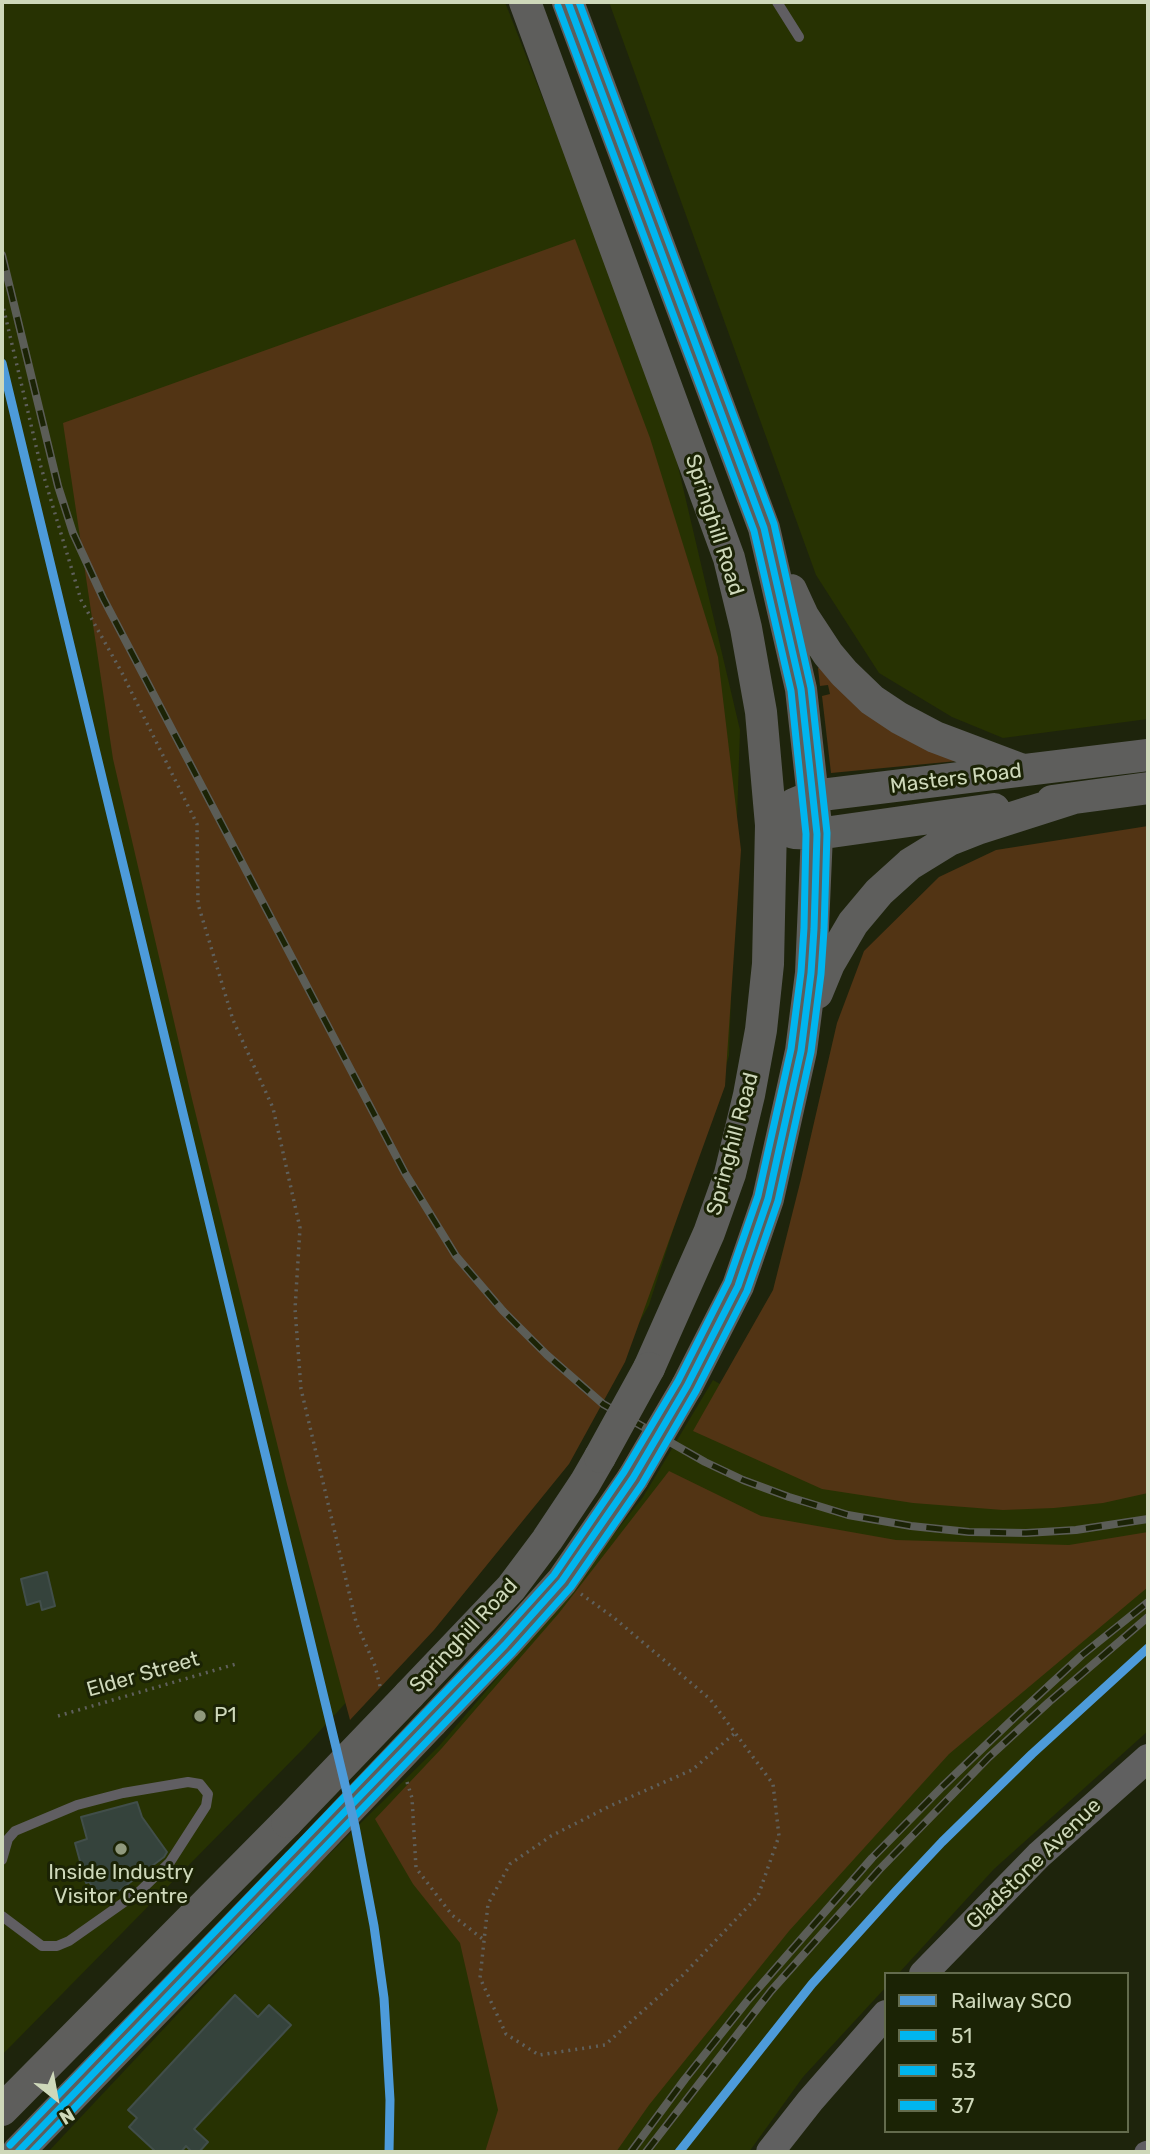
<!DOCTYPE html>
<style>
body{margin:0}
#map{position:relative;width:1150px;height:2154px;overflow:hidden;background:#1e240c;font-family:Rubik,sans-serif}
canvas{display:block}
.frame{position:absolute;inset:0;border:4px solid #ced8ba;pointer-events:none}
.legend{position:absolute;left:884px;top:1972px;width:245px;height:161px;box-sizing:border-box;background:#1b2305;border:2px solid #636b4d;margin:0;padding:9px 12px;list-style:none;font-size:21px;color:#ced8ba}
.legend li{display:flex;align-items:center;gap:14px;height:35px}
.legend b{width:35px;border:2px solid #636b4d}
.north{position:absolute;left:21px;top:2063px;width:70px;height:70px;-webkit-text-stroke:5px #1b2305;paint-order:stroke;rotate:149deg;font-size:19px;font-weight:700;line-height:28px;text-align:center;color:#ced8ba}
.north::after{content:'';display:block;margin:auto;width:24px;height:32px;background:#ced8ba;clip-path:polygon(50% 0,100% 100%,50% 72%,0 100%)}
</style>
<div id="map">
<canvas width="1150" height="2154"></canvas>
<div class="frame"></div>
<ul class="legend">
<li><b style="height:9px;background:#4d9bda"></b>Railway SCO</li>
<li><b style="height:9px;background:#00b5ef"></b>51</li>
<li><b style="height:9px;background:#00b5ef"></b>53</li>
<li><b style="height:9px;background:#00b5ef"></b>37</li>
</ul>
<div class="north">N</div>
</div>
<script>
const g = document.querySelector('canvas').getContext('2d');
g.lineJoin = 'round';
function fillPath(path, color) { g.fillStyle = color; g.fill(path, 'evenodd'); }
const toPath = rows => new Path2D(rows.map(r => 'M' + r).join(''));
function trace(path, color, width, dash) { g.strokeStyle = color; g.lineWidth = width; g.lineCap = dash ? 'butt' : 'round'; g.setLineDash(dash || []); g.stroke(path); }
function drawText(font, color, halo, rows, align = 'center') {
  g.font = font + ' Rubik,sans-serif'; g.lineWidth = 6; g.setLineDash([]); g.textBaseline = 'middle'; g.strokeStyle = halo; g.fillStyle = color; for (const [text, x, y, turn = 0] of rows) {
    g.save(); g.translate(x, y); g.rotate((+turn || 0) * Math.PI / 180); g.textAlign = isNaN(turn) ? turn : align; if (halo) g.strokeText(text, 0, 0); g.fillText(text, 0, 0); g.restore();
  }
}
fillPath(toPath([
 [2,2,505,2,665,411,740,730,729,1056,649,1305,549,1483,305,1747,2,2055],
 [609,2,1148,2,1148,719,1003,738,952,717,879,673,816,575],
 [713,1380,845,1455,1148,1461,1148,1731,994,1869,898,1974,886,1974,886,1987,803,2077,749,2152,48,2152,311,1872,439,1746,544,1623,643,1497]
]), '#273202');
fillPath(toPath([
 [575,239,650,438,718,657,741,850,725,1086,625,1362,569,1464,434,1630,350,1720,287,1484,192,1099,113,759,63,423],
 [822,667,957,761,831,773,822,696,830,694,828,685,820,686,818,668],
 [1148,826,1148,1493,1103,1503,1054,1508,1003,1510,913,1503,822,1489,693,1431,773,1290,801,1179,837,1023,864,951,939,877,996,850],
 [669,1471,761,1516,896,1540,1069,1545,1148,1532,1148,1587,949,1754,789,1931,649,2105,616,2152,485,2152,498,2110,460,1943,413,1884,375,1819,442,1748,559,1613]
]), '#523414');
const building = toPath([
 [47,1572,55,1606,42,1610,40,1601,27,1605,21,1579,47,1572],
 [137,1802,142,1817,167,1852,164,1857,104,1902,89,1882,86,1883,75,1843,87,1839,81,1817,137,1802],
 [235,1995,258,2017,269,2005,291,2025,194,2129,208,2142,199,2152,192,2152,186,2146,181,2152,156,2152,129,2127,137,2118,128,2110,235,1995]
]);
fillPath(building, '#35433c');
trace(building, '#414e4a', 2);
trace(toPath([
 [2,302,41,467,81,600,121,671,197,824,198,904,233,1020,273,1108,300,1228,295,1309,301,1389,356,1622,375,1666,381,1690],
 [581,1594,613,1617,710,1699,773,1784,779,1836,758,1896,683,1975,605,2045,539,2055,506,2034,480,1978,488,1904,510,1864,551,1836,610,1806,692,1770,735,1733],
 [58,1716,236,1664],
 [407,1782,412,1798,416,1868,452,1915,484,1940]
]), '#5f605c', 3.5, [2, 5]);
trace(toPath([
 [777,2,799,37],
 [2,1860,8,1839,15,1831,77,1805,123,1793,188,1782,200,1784,208,1794,206,1806,170,1862,140,1891,69,1941,57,1946,42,1946,2,1916]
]), '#605e62', 10);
trace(toPath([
 [1145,2152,1148,2151]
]), '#605e62', 21);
trace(toPath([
 [923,1974,1039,1855,1148,1758],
 [770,2152,810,2101,886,2014]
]), '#606060', 28);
trace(toPath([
 [525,2,729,558,746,628,761,712,771,825,768,964,761,1030,749,1095,730,1174,709,1233,649,1368],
 [568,2,764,528,801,689,817,834,811,973,801,1051,768,1199,738,1286,687,1386],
 [791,590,803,616,828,654,844,673,872,700,899,718,935,737,1020,769],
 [1052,801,1148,788],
 [794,804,813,796,1148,755],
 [771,825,794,833,817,834,994,809],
 [817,993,829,964,853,923,879,892,910,864,949,840,977,829,1074,798],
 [409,1695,511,1588,547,1540,585,1483,600,1457],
 [432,1722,505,1645,562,1581,633,1478],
 [2,2110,287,1822],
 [18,2152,297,1864]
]), '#5e5e5c', 32);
const rail = toPath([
 [2,255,58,486,73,533,103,598,405,1173,456,1256,503,1311,547,1355,603,1404,705,1462,743,1480,789,1497,848,1515,911,1526,969,1532,1026,1533,1076,1530,1148,1519],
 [631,2152,685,2079,748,2000,872,1858,942,1787,1016,1716,1082,1655,1148,1602],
 [646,2152,771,1991,879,1870,989,1757,1049,1702,1148,1617]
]);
trace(rail, '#5b5d57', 8);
trace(rail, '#1b2305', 5, [16]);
trace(toPath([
 [600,1457,649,1368],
 [633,1478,687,1386],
 [287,1822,409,1695],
 [297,1864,432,1722]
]), '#5e5e5c', 32);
trace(toPath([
 [18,2152,505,1645,562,1581,633,1478,687,1386,738,1286,768,1199,801,1051,811,973,814,929,817,834,801,689,764,528,568,2]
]), '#00b5ef', 7);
trace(toPath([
 [32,2152,513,1652,571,1587,642,1484,696,1391,747,1291,778,1201,811,1052,821,974,824,930,827,833,811,688,774,524,579,2]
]), '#00b5ef', 7);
trace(toPath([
 [10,2145,497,1638,554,1575,624,1472,678,1381,728,1282,758,1196,791,1049,801,972,804,928,806,834,791,691,754,531,558,6]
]), '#00b5ef', 7);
trace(toPath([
 [2,363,355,1826,374,1926,384,1998,390,2100,389,2152],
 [679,2152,812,1984,896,1891,942,1842,1032,1754,1148,1648]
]), '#4d9bda', 9);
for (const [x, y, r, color] of [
 [200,1716,7,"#90997d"],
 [121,1849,7,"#90997d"]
]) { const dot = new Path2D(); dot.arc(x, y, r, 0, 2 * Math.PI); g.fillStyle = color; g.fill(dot); trace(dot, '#1b2305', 2.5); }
drawText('21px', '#ced8ba', '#1b2305', [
 ["Springhill Road",714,525,72],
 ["Masters Road",956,779,-7],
 ["Springhill Road",733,1144,-75],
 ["Springhill Road",464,1636,-47],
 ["Elder Street",143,1675,-16],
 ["Gladstone Avenue",1034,1864,-44]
]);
drawText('21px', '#ced8ba', '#1b2305', [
 ["P1",214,1716],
 ["Inside Industry",121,1873,"center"],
 ["Visitor Centre",121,1897,"center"]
], 'left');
</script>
